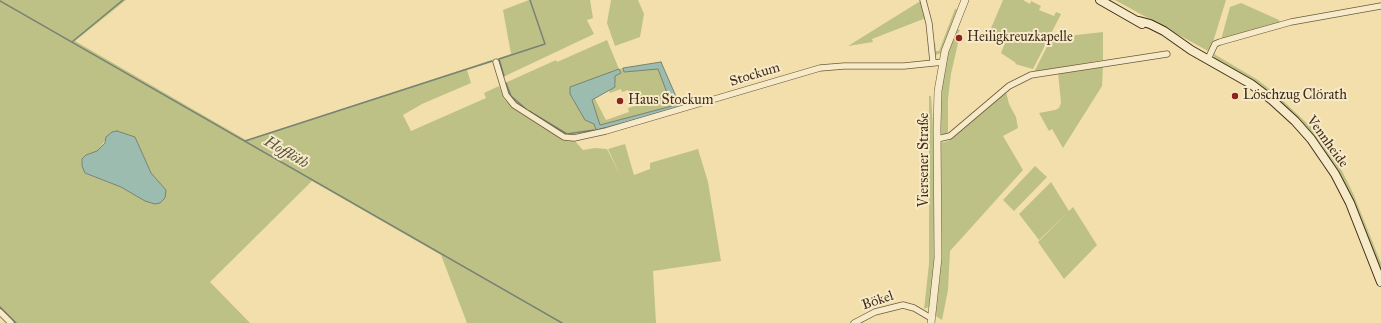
<!DOCTYPE html>
<meta charset="utf-8">
<style>
body{margin:0}
canvas{display:block;background:#f2dfab}
</style>
<canvas width="1381" height="323"></canvas>
<script>
const g = document.querySelector('canvas').getContext('2d');
g.lineJoin = 'round';
function fillPath(path, color) { g.fillStyle = color; g.fill(path, 'evenodd'); }
const toPath = rows => new Path2D(rows.map(r => 'M' + r).join(''));
function trace(path, color, width, dash) { g.strokeStyle = color; g.lineWidth = width; g.lineCap = dash ? 'butt' : 'round'; g.setLineDash(dash || []); g.stroke(path); }
function drawText(font, color, halo, rows, align = 'center') {
  g.font = font + ' "IM FELL Great Primer",serif'; g.lineWidth = 4; g.setLineDash([]); g.textBaseline = 'middle'; g.strokeStyle = halo; g.fillStyle = color; for (const [text, x, y, turn = 0] of rows) {
    g.save(); g.translate(x, y); g.rotate((+turn || 0) * Math.PI / 180); g.textAlign = isNaN(turn) ? turn : align; if (halo) g.strokeText(text, 0, 0); g.fillText(text, 0, 0); g.restore();
  }
}
fillPath(toPath([
 [0,0,126,0,75,41,246,140,492,60,493,62,467,70,471,83,422,104,403,115,411,131,486,98,484,93,499,86,504,99,514,108,559,137,574,140,583,150,595,148,607,149,620,175,608,149,625,144,634,175,650,169,650,163,698,149,708,182,721,261,653,271,656,323,467,323,441,255,312,181,210,282,250,323,14,323,0,309],
 [117,131,135,137,151,173,166,190,145,201,121,187,85,173,86,155,97,151,112,132],
 [529,0,590,0,593,18,587,20,594,34,503,77,499,60,496,59,511,54,503,10],
 [611,0,638,0,644,14,640,37,615,46,607,23],
 [922,0,926,18,872,39,873,42,848,46],
 [1003,0,1023,0,1030,4,1031,1,1041,6,1039,10,1054,16,1056,12,1061,14,1033,69,1015,64,1016,63,1001,53,1006,40,989,33],
 [1115,0,1226,0,1213,42,1208,51],
 [1241,3,1279,20,1280,23,1221,40,1230,7],
 [955,9,957,9,941,53,936,55,933,44,935,43,936,51,939,51],
 [956,29,960,30,955,39,958,43,951,74,948,99,948,134,939,134,940,101,946,58],
 [1103,32,1103,60,1034,72,1053,35,1064,42,1067,36],
 [607,40,619,69,623,68,624,72,658,68,673,106,600,126,592,103,594,97,606,120,629,112,628,108,635,106,628,90,622,92,621,89,610,93,609,90,616,85,614,79,615,76,621,73,619,69,570,94,585,120,594,124,596,130,567,135,516,104,510,96,505,83,556,60,557,62],
 [1214,54,1258,80,1278,96,1313,129,1342,171,1353,193,1381,263,1381,276,1344,184,1327,155,1308,131,1214,59],
 [1103,65,1102,86,1063,148,1052,129,1049,131,1039,113,1055,110,1059,108,1061,103,1058,72],
 [1006,92,1009,104,1016,117,1018,128,1003,136,1023,170,950,251,948,290,942,320,936,316,936,308,939,143,948,141],
 [929,96,931,96,934,142,935,239,935,269,931,306,924,309,929,264],
 [1035,166,1047,177,1014,211,1003,200],
 [1051,182,1069,211,1039,240,1019,214],
 [1073,207,1097,245,1064,279,1038,242]
]), '#bec186');
const water = toPath([
 [661,62,681,108,596,130,594,124,585,120,570,94,570,87,619,69,621,73,615,76,615,87,592,100,600,125,672,106,658,69,624,72,623,68,661,62],
 [117,131,135,137,151,173,166,190,165,198,160,203,155,204,145,201,121,187,85,173,82,166,82,159,86,155,97,151,105,143,106,137,112,132,117,131]
]);
fillPath(water, '#9cbcb0');
trace(water, '#788374', 1);
trace(toPath([
 [0,1,562,323],
 [72,42,123,0],
 [504,76,499,59,545,44,530,0],
 [506,83,511,96,526,109],
 [529,111,567,134,594,130],
 [245,141,492,61],
 [0,307,16,323]
]), '#788374', 1.5);
const minor = toPath([
 [923,0,929,23,933,62],
 [1208,59,1215,44,1220,42,1291,22,1381,6],
 [496,62,506,95,514,105,564,137,574,138,606,131,820,68,844,66,904,66,943,62],
 [937,139,950,136,1009,86,1031,75,1167,54],
 [0,312,11,323],
 [854,323,875,312,903,305,914,308,931,318]
]);
const tertiary = toPath([
 [931,323,938,258,937,128,938,91,945,51,965,0]
]);
const secondary = toPath([
 [1100,0,1142,24],
 [1139,21,1150,24,1164,31,1191,50,1251,84,1272,100,1295,121,1311,139,1335,174,1350,203,1381,282]
]);
trace(minor, '#6e5a3f', 7);
trace(tertiary, '#6e5a3f', 8);
trace(secondary, '#422e1b', 10);
trace(minor, '#f7eac8', 5.5);
trace(tertiary, '#f7eac8', 7);
trace(secondary, '#f7eac8', 8);
for (const [x, y, r, color] of [
 [959,38,4,"#8f2418"],
 [1235,96,4,"#8f2418"],
 [620,101,4,"#8f2418"]
]) { const dot = new Path2D(); dot.arc(x, y, r, 0, 2 * Math.PI); g.fillStyle = color; g.fill(dot); trace(dot, '#f7eac8', 1.5); }
drawText('14px', '#422e1b', '#f7eac8', [
 ["Heiligkreuzkapelle",967,38],
 ["Löschzug Clörath",1243,96],
 ["Haus Stockum",628,101]
], 'left');
drawText('14px', '#422e1b', '#f7eac8', [
 ["Stockum",755,75,-17],
 ["Vennheide",1327,142,54],
 ["Viersener Straße",925,160,-90],
 ["Bökel",878,301,-19]
]);
drawText('italic 15px', '#585240', '#f7eac8', [
 ["Hofflöth",286,153,30]
]);
</script>
